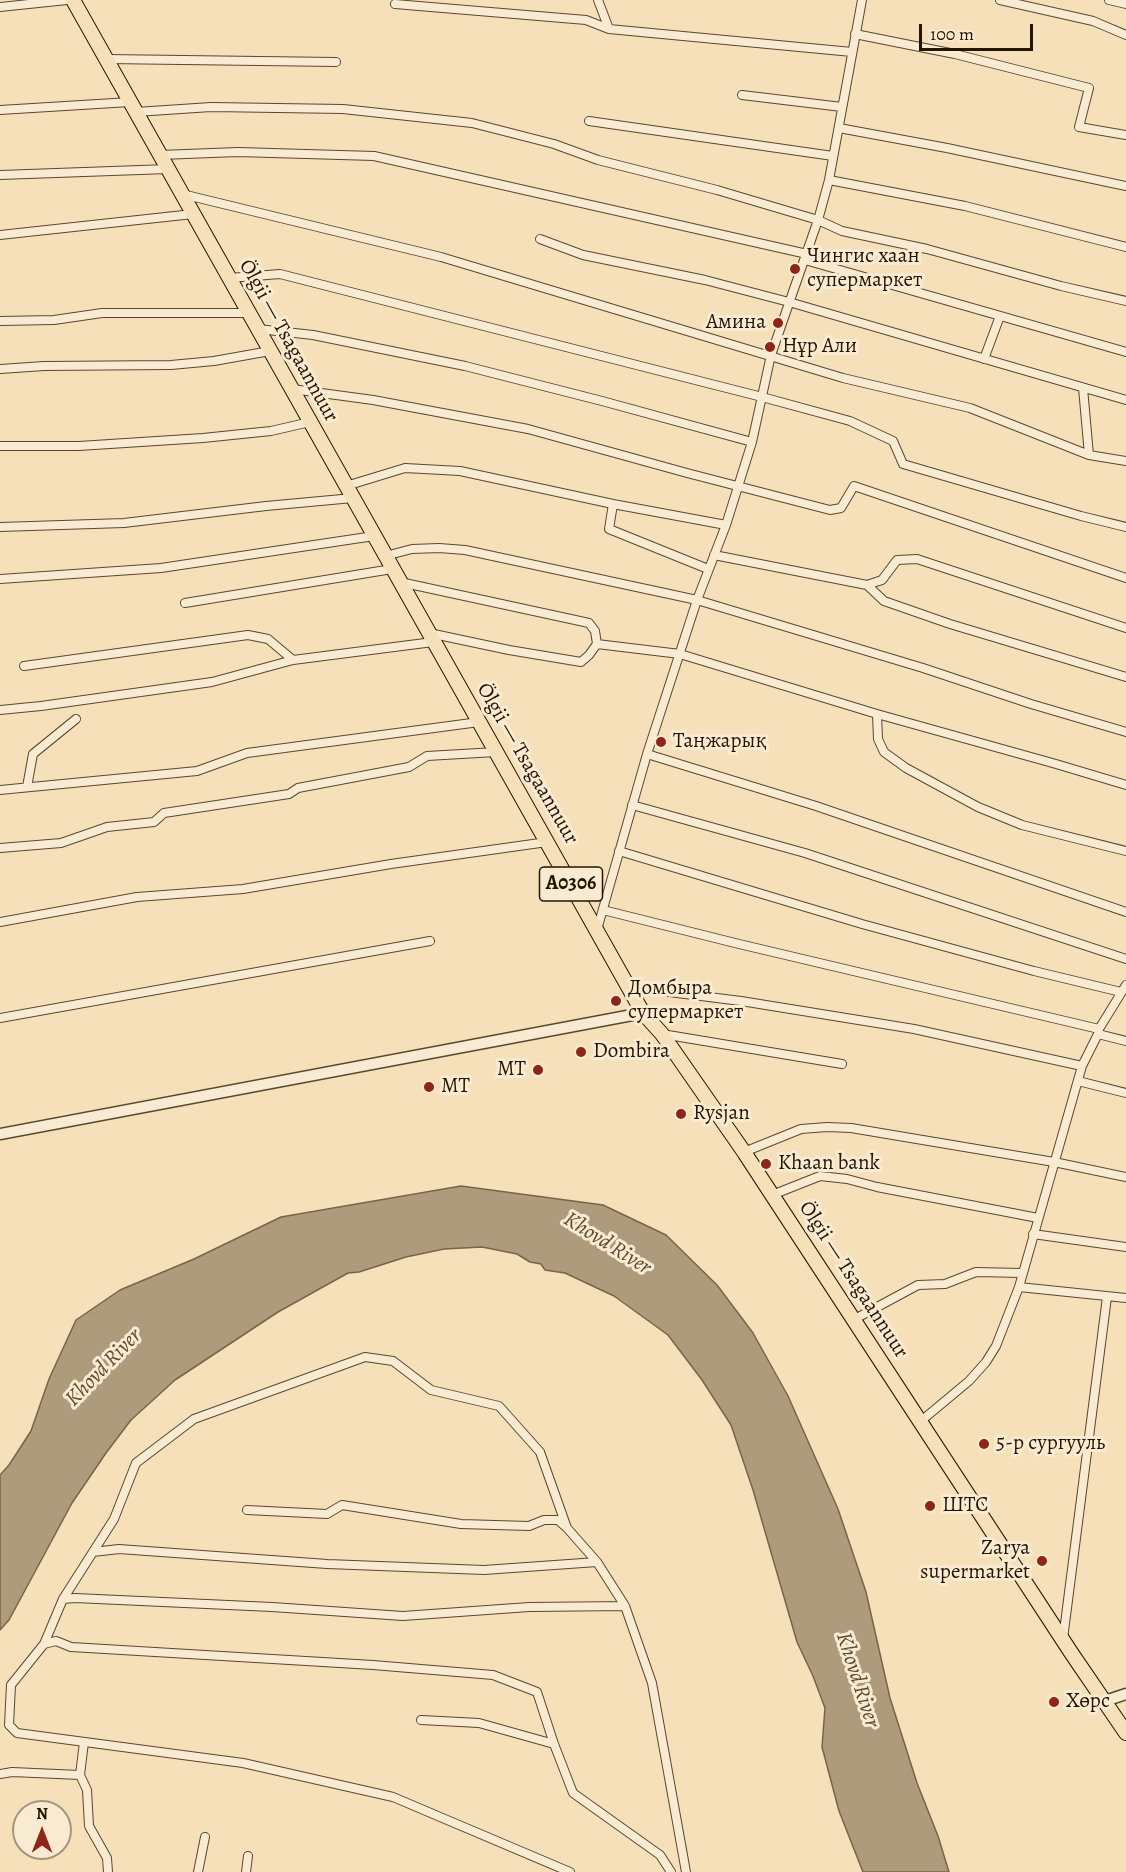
<!DOCTYPE html>
<meta charset="utf-8">
<style>
body{margin:0}
#map{position:relative;width:1126px;height:1872px;overflow:hidden;background:#f5e0ba;font-family:Alegreya,serif}
canvas{display:block}
.north{position:absolute;left:12px;top:1800px;width:60px;height:60px;box-sizing:border-box;background:#f8ebd2;border:2px solid #a3957e;border-radius:50%;rotate:0deg;font-size:16px;font-weight:700;line-height:24px;text-align:center;color:#241501}
.north::after{content:'';display:block;margin:auto;width:21px;height:27px;background:#8f2418;clip-path:polygon(50% 0,100% 100%,50% 72%,0 100%)}
.scale{position:absolute;left:919px;top:24px;width:114px;height:27px;box-sizing:border-box;border:3px solid #241501;border-top:0;padding-left:8px;font-size:18px;line-height:21px;white-space:nowrap;color:#241501;-webkit-text-stroke:4px #f8ebd2;paint-order:stroke}
</style>
<div id="map">
<canvas width="1126" height="1872"></canvas>
<div class="north">N</div>
<div class="scale">100 m</div>
</div>
<script>
const g = document.querySelector('canvas').getContext('2d');
g.lineJoin = 'round';
function fillPath(path, color) { g.fillStyle = color; g.fill(path, 'evenodd'); }
const toPath = rows => new Path2D(rows.map(r => 'M' + r).join(''));
function trace(path, color, width, dash) { g.strokeStyle = color; g.lineWidth = width; g.lineCap = dash ? 'butt' : 'round'; g.setLineDash(dash || []); g.stroke(path); }
function drawText(font, color, halo, rows, align = 'center') {
  g.font = font + ' Alegreya,serif'; g.lineWidth = 6; g.setLineDash([]); g.textBaseline = 'middle'; g.strokeStyle = halo; g.fillStyle = color; for (const [text, x, y, turn = 0] of rows) {
    g.save(); g.translate(x, y); g.rotate((+turn || 0) * Math.PI / 180); g.textAlign = isNaN(turn) ? turn : align; if (halo) g.strokeText(text, 0, 0); g.fillText(text, 0, 0); g.restore();
  }
}
const water = toPath([
 [461,1186,603,1205,666,1235,717,1285,753,1333,788,1396,838,1509,866,1592,890,1698,917,1783,938,1836,949,1872,863,1872,839,1811,822,1747,825,1708,813,1676,797,1642,753,1490,731,1425,702,1380,668,1335,614,1296,565,1273,545,1270,541,1264,530,1262,517,1254,482,1247,444,1249,406,1257,359,1272,348,1273,278,1312,175,1380,131,1420,106,1453,72,1503,9,1620,0,1630,0,1475,9,1465,31,1431,49,1379,76,1320,120,1290,194,1259,281,1217,461,1186]
]);
fillPath(water, '#ae9b7b');
trace(water, '#77654a', 1.5);
const minor = toPath([
 [598,0,609,29,852,52],
 [1000,0,1093,21,1126,35],
 [1109,0,1126,4],
 [395,4,586,20,609,29],
 [0,7,67,0],
 [855,34,955,54,1089,88,1079,127,1126,135],
 [106,59,336,62],
 [742,95,842,107],
 [0,110,130,102],
 [136,112,211,107,343,109,472,123,554,144,598,160,717,190,818,220,842,231,927,249,1061,286,1126,301],
 [589,121,833,156],
 [839,128,947,148,1126,186],
 [160,155,238,152,374,156,807,254],
 [0,175,168,169],
 [829,180,965,206,1126,247],
 [182,194,441,257,843,378,970,408,1089,455,1126,461],
 [0,235,193,214],
 [540,239,583,255,705,280,789,302,1126,400],
 [805,260,1126,352],
 [229,278,280,274,762,397,850,421,893,441,903,464,1081,516,1126,527],
 [0,321,54,320,102,313,249,313],
 [258,329,313,335,465,366,602,401,752,442],
 [984,359,1000,316],
 [0,369,44,366,171,365,214,361,270,351],
 [1083,388,1089,455],
 [292,389,373,400,528,429,687,473,830,510,841,508,854,486,1126,578],
 [0,446,79,446,203,438,271,431,310,422],
 [346,486,405,468,460,471,613,504,726,525],
 [613,504,609,529,708,569],
 [0,527,124,523,266,506,353,498],
 [714,555,867,585,884,601,950,624,1126,677],
 [385,556,412,549,439,548,465,550,697,600,923,668,1031,704,1126,732],
 [0,579,161,568,374,536],
 [400,582,589,623,595,631,597,644,680,654,877,714,1056,764,1126,785],
 [867,585,882,580,897,560,917,559,1126,628],
 [185,603,392,569],
 [429,633,509,650,581,662,589,655,597,644],
 [24,666,248,635,268,639,293,660],
 [0,710,41,706,212,682,293,660,433,642],
 [877,714,878,739,884,752,906,768,978,807,1022,825,1126,851],
 [647,754,816,806,1126,912],
 [27,787,33,754,76,719],
 [0,790,197,771,247,753,479,722],
 [632,805,805,853,1126,959],
 [0,848,61,843,107,827,154,822,164,813,289,794,298,788,409,767,427,756,496,752],
 [619,851,862,924,1034,971,1121,992],
 [603,910,739,944,1099,1029],
 [0,922,137,897,243,889,391,864,547,842],
 [597,930,647,754,697,600,726,525,752,442,771,355,818,220,829,180,862,0],
 [629,987,741,1001,914,1029,1082,1066],
 [0,1018,430,941],
 [662,1034,842,1064],
 [1098,1034,1126,1041],
 [1078,1081,1126,1093],
 [744,1152,801,1129,827,1127,851,1128,1054,1162,1126,1177],
 [772,1195,820,1176,847,1179,877,1187,1038,1218],
 [1033,1234,1126,1247],
 [1019,1287,1126,1298],
 [853,1320,918,1285,945,1284,976,1272,1022,1273],
 [921,1421,969,1381,986,1362,996,1346,1019,1287,1082,1066,1098,1034,1099,1029,1126,985],
 [247,1510,327,1514,342,1505,461,1524,529,1526,544,1520,558,1520,567,1528,597,1562,625,1606],
 [93,1552,119,1549,327,1564,484,1570,597,1562],
 [63,1599,114,1519,136,1463,194,1419,365,1357,393,1361,431,1390,499,1406,540,1452,567,1528],
 [1063,1639,1107,1297],
 [44,1644,63,1599,75,1598,272,1607,403,1616,529,1607,625,1606,652,1683,686,1872],
 [421,1720,479,1723,554,1744],
 [84,1742,80,1775,87,1790,89,1826,107,1858,108,1872],
 [0,1774,12,1772,80,1775],
 [198,1872,205,1837],
 [246,1872,248,1856],
 [570,1872,393,1797,243,1763,17,1733,9,1725,11,1685,44,1644,56,1641,71,1647,373,1665,493,1675,537,1692,554,1744,573,1793,660,1855,671,1872]
]);
const tertiary = toPath([
 [0,1134,643,1013],
 [1105,1701,1126,1694]
]);
const trunk = toPath([
 [73,0,643,1013,662,1034,744,1152,1072,1654,1126,1733]
]);
trace(minor, '#58482f', 10);
trace(tertiary, '#58482f', 13);
trace(trunk, '#241501', 16);
trace(minor, '#f8ebd2', 8);
trace(tertiary, '#f8ebd2', 10);
trace(trunk, '#f5e0ba', 14);
for (const [x, y, r, color] of [
 [795,269,6,"#8f2418"],
 [778,323,6,"#8f2418"],
 [770,347,6,"#8f2418"],
 [661,742,6,"#8f2418"],
 [616,1001,6,"#8f2418"],
 [581,1052,6,"#8f2418"],
 [538,1070,6,"#8f2418"],
 [429,1087,6,"#8f2418"],
 [681,1114,6,"#8f2418"],
 [766,1164,6,"#8f2418"],
 [984,1444,6,"#8f2418"],
 [930,1506,6,"#8f2418"],
 [1042,1561,6,"#8f2418"],
 [1054,1702,6,"#8f2418"]
]) { const dot = new Path2D(); dot.arc(x, y, r, 0, 2 * Math.PI); g.fillStyle = color; g.fill(dot); trace(dot, '#f8ebd2', 2); }
for (const [x, y, w] of [
 [571,884,63]
]) { const box = new Path2D(); box.roundRect(x - w / 2, y - 17, w, 34, 4.5); g.fillStyle = '#f8ebd2'; g.fill(box); trace(box, '#241501', 1.5); }
drawText('bold 20px', '#241501', null, [
 ["A0306",571,884]
]);
drawText('21px', '#241501', '#f8ebd2', [
 ["Чингис хаан",807,257],
 ["супермаркет",807,281],
 ["Амина",766,323,"right"],
 ["Нұр Али",782,347],
 ["Таңжарық",673,742],
 ["Домбыра",628,989],
 ["супермаркет",628,1013],
 ["Dombira",593,1052],
 ["МТ",526,1070,"right"],
 ["MT",441,1087],
 ["Rysjan",693,1114],
 ["Khaan bank",778,1164],
 ["5-р сургууль",996,1444],
 ["ШТС",942,1506],
 ["Zarya",1030,1549,"right"],
 ["supermarket",1030,1573,"right"],
 ["Хөрс",1066,1702]
], 'left');
drawText('21px', '#241501', '#f8ebd2', [
 ["Ölgii — Tsagaannuur",288,341,61],
 ["Ölgii — Tsagaannuur",527,764,60],
 ["Ölgii — Tsagaannuur",853,1280,57]
]);
drawText('italic 22px', '#5b4b32', '#f8ebd2', [
 ["Khovd River",607,1244,32],
 ["Khovd River",104,1368,-46],
 ["Khovd River",857,1680,72]
]);
</script>
